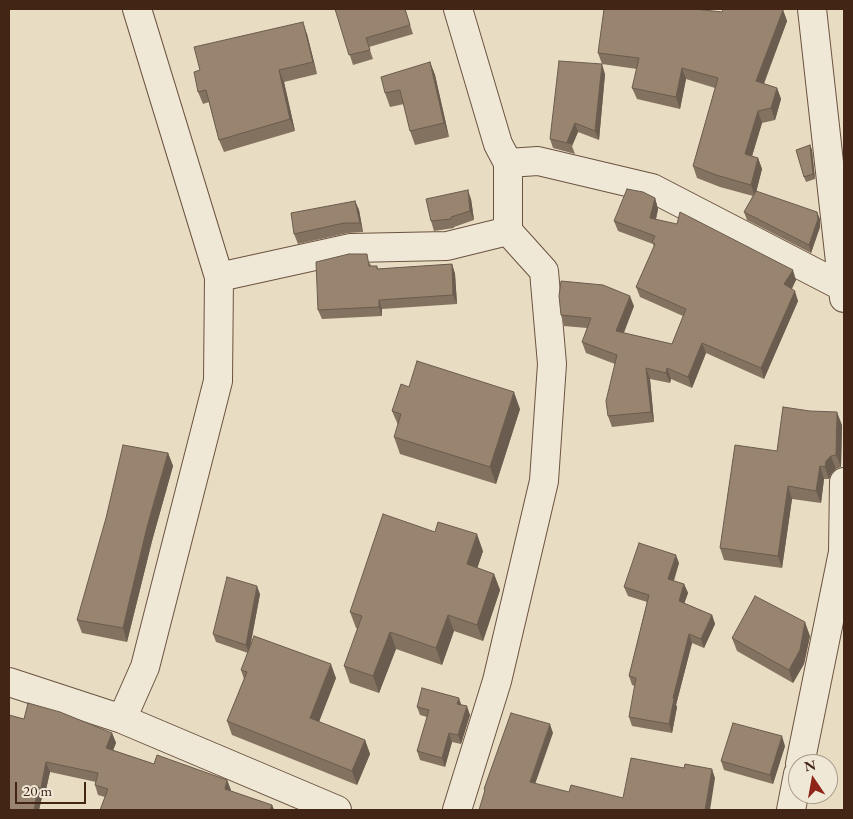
<!DOCTYPE html>
<style>
body{margin:0}
#map{position:relative;width:853px;height:819px;overflow:hidden;background:#e8dcc2;font-family:"EB Garamond",serif}
canvas{display:block}
.frame{position:absolute;inset:0;border:10px solid #422515;pointer-events:none}
.north{position:absolute;left:788px;top:754px;width:50px;height:50px;box-sizing:border-box;background:#f0e8d7;border:1px solid #aa9a89;border-radius:50%;rotate:348deg;font-size:14px;font-weight:700;line-height:20px;text-align:center;color:#422515}
.north::after{content:'';display:block;margin:auto;width:18px;height:22px;background:#8f2418;clip-path:polygon(50% 0,100% 100%,50% 72%,0 100%)}
.scale{position:absolute;left:15px;top:782px;width:71px;height:22px;box-sizing:border-box;border:2px solid #422515;border-top:0;padding-left:6px;font-size:15px;line-height:18px;white-space:nowrap;color:#422515;-webkit-text-stroke:4px #f0e8d7;paint-order:stroke}
</style>
<div id="map">
<canvas width="853" height="819"></canvas>
<div class="frame"></div>
<div class="north">N</div>
<div class="scale">20 m</div>
</div>
<script>
const g = document.querySelector('canvas').getContext('2d');
g.lineJoin = 'round';
const toPath = rows => new Path2D(rows.map(r => 'M' + r).join(''));
function trace(path, color, width, dash) { g.strokeStyle = color; g.lineWidth = width; g.lineCap = dash ? 'butt' : 'round'; g.setLineDash(dash || []); g.stroke(path); }
function fillPath(path, color) { g.fillStyle = color; g.fill(path, 'evenodd'); }
const minor = toPath([
 [812,9,844,298],
 [508,163,538,161,652,188,843,287],
 [219,277,351,248,447,246,508,231],
 [9,682,122,719,337,810],
 [122,719,145,667,218,381,219,277,137,9],
 [800,764,843,552,844,482],
 [457,810,497,681,544,481,552,364,544,271,508,231,508,163,498,144,458,9],
 [791,810,798,774]
]);
trace(minor, '#6c5340', 30);
trace(minor, '#f0e8d7', 28);
fillPath(toPath([
 [335,9,405,9,413,34,369,47,373,59,353,65],
 [783,10,787,21,764,84,777,88,781,99,775,120,762,123,752,156,758,158,762,169,756,191,820,219,820,227,811,253,747,220,744,212,753,196,720,187,697,178,693,166,715,88,686,79,680,109,637,99,632,88,637,69,602,64,598,53,722,12],
 [307,34,317,74,284,82,295,131,224,152,219,140,209,102,203,104,198,92],
 [430,62,435,75,449,137,415,145,410,131,404,104,390,107,385,93],
 [605,74,599,140,578,132,572,146,575,154,553,148,550,139],
 [810,145,812,150,815,179,806,182,804,177],
 [655,198,658,209,656,219,796,280,792,289,798,301,764,379,706,353,692,388,671,379,670,383,650,379,654,422,612,427,608,416,615,364,586,353,582,342,587,328,564,326,561,315,634,306,624,333,672,344,683,316,640,297,636,287,654,247,653,244,618,231,614,221],
 [471,199,474,220,454,227,454,228,434,231,431,221],
 [355,201,359,210,363,232,348,233,298,244,294,234],
 [370,263,371,266,377,266,378,269,452,264,455,274,457,304,382,309,382,316,322,319,318,310],
 [409,387,520,409,496,484,400,454,394,437,398,425,392,411],
 [842,425,841,467,836,469,831,474,829,479,824,479,821,503,792,499,782,568,724,560,720,548,777,451],
 [168,453,173,466,152,541,127,642,82,633,77,620],
 [483,551,477,568,494,574,500,590,483,641,454,631,442,665,396,649,379,693,350,683,344,666,358,629,356,628,350,612],
 [679,563,674,581,684,584,688,593,684,603,712,615,715,624,704,648,692,643,676,705,677,707,672,733,632,726,629,717,635,686,632,685,629,676,647,602,628,596,624,587],
 [260,594,250,647,336,678,319,722,365,740,370,754,357,785,232,735,227,721,244,679,241,670,248,653,216,642,213,634],
 [810,636,804,664,793,683,737,651,732,638],
 [462,705,470,715,461,744,452,742,445,767,420,760,417,751,427,717,420,715,417,707],
 [24,719,112,733,116,743,113,750,154,764,227,780,231,791,272,805,274,810,100,810,105,797,98,795,95,785,96,782,50,772,44,798,42,797,39,810],
 [785,746,773,784,724,770,721,761]
]), '#83725f');
fillPath(toPath([
 [783,10,787,21,760,93,756,81],
 [303,22,307,34,317,74,313,62],
 [430,62,435,75,449,137,444,123],
 [602,64,605,74,599,140,595,131],
 [682,68,686,79,680,109,676,97],
 [279,70,284,82,295,131,290,119],
 [777,88,781,99,775,120,771,108],
 [758,111,762,123,749,166,745,154],
 [575,123,578,132,572,146,572,144,567,142],
 [810,145,812,150,815,179,813,174],
 [758,158,762,169,755,197,751,185],
 [468,190,471,199,474,220,470,211],
 [655,198,658,209,654,228,650,218],
 [355,201,359,210,363,232,360,223],
 [817,212,820,219,820,227,811,253,809,245],
 [452,264,455,274,457,304,453,295],
 [793,270,796,280,788,294,784,284],
 [795,291,798,301,764,379,761,368],
 [630,296,634,306,620,341,616,331],
 [379,300,382,309,382,316,379,307],
 [702,343,706,353,692,388,688,377],
 [646,368,650,379,654,422,651,412],
 [667,368,671,379,670,383,666,373],
 [514,392,520,409,496,484,490,467],
 [837,412,842,425,841,467,836,455],
 [168,453,173,466,152,541,127,642,123,628,147,527],
 [831,456,836,469,831,474,829,479,825,467,826,461],
 [820,466,824,479,821,503,816,491],
 [788,486,792,499,782,568,778,556],
 [477,534,483,551,473,581,467,564],
 [676,555,679,563,671,588,668,579],
 [494,574,500,590,483,641,477,625],
 [684,584,688,593,682,610,679,601],
 [257,586,260,594,249,653,246,645],
 [448,615,454,631,442,665,436,648],
 [712,615,715,624,704,648,701,639],
 [805,622,810,636,804,664,793,683,789,670],
 [390,632,396,649,379,693,373,676],
 [689,634,692,643,676,705,677,707,672,733,669,724,673,698],
 [331,664,336,678,315,732,310,718],
 [459,698,462,707,457,704],
 [467,706,470,715,461,744,458,735],
 [550,724,553,733,533,790,530,782],
 [112,733,116,743,110,758,106,748],
 [449,733,452,742,445,767,442,758],
 [782,736,785,746,773,784,770,775],
 [365,740,370,754,357,785,352,771],
 [46,762,50,772,44,798,41,788],
 [712,769,715,778,710,810,705,810],
 [227,780,231,790,229,799,225,789],
 [38,787,42,797,39,810,34,810],
 [272,805,274,810,270,810]
]), '#6a5c4e');
const building = toPath([
 [335,9,405,9,410,25,366,38,370,50,349,55,335,9],
 [604,9,695,9,722,12,723,9,780,9,783,10,756,81,777,88,771,108,758,111,745,154,758,158,751,185,716,175,693,166,718,78,682,68,676,97,632,88,639,58,598,53,604,9],
 [303,22,313,62,279,70,290,119,219,140,206,90,198,92,194,72,200,70,194,47,303,22],
 [559,61,602,64,595,131,575,123,567,142,572,144,550,139,559,61],
 [430,62,444,123,410,131,400,90,385,93,381,77,430,62],
 [810,145,813,174,804,177,796,150,810,145],
 [627,189,643,192,655,198,650,218,677,224,680,212,793,270,784,284,795,291,761,368,702,343,688,377,667,368,666,373,646,368,651,412,608,416,606,401,617,355,582,342,591,318,561,315,559,296,561,281,603,285,630,296,616,331,672,344,686,309,636,287,655,244,652,242,655,236,614,221,627,189],
 [468,190,470,211,451,217,451,219,431,221,426,199,468,190],
 [756,191,817,212,818,219,809,245,744,212,756,191],
 [355,201,360,223,344,223,294,234,291,213,355,201],
 [349,254,367,254,369,266,377,266,377,269,452,264,453,295,379,300,379,307,318,310,316,262,349,254],
 [417,361,514,392,490,467,394,437,401,414,392,411,401,384,409,387,417,361],
 [783,407,810,411,837,412,836,455,831,456,826,461,825,467,820,466,816,491,788,486,778,556,720,548,735,445,777,451,783,407],
 [123,445,168,453,147,527,123,628,77,620,106,518,123,445],
 [383,514,435,532,438,522,477,534,467,564,494,574,477,625,448,615,436,648,390,632,373,676,344,666,362,616,350,612,383,514],
 [639,543,676,555,668,579,684,584,679,601,712,615,701,639,689,634,673,698,674,699,669,724,629,717,636,678,629,676,649,595,624,587,639,543],
 [227,577,257,586,246,645,213,634,227,577],
 [755,596,805,622,800,650,789,670,732,638,755,596],
 [254,636,331,664,310,718,365,740,352,771,227,721,247,672,241,670,254,636],
 [422,688,459,698,457,704,467,706,458,735,449,733,442,758,417,751,429,710,417,707,422,688],
 [28,703,60,712,112,733,106,748,154,764,157,755,227,780,225,789,272,805,270,810,100,810,108,789,95,785,98,773,46,762,41,788,38,787,34,810,9,810,9,715,24,719,28,703],
 [511,713,550,724,530,782,569,792,571,785,623,798,631,758,684,768,685,764,712,769,705,810,479,810,485,790,484,789,511,713],
 [733,723,782,736,770,775,721,761,733,723]
]);
fillPath(building, '#98846f');
trace(building, '#6a5c4e', 1);
</script>
